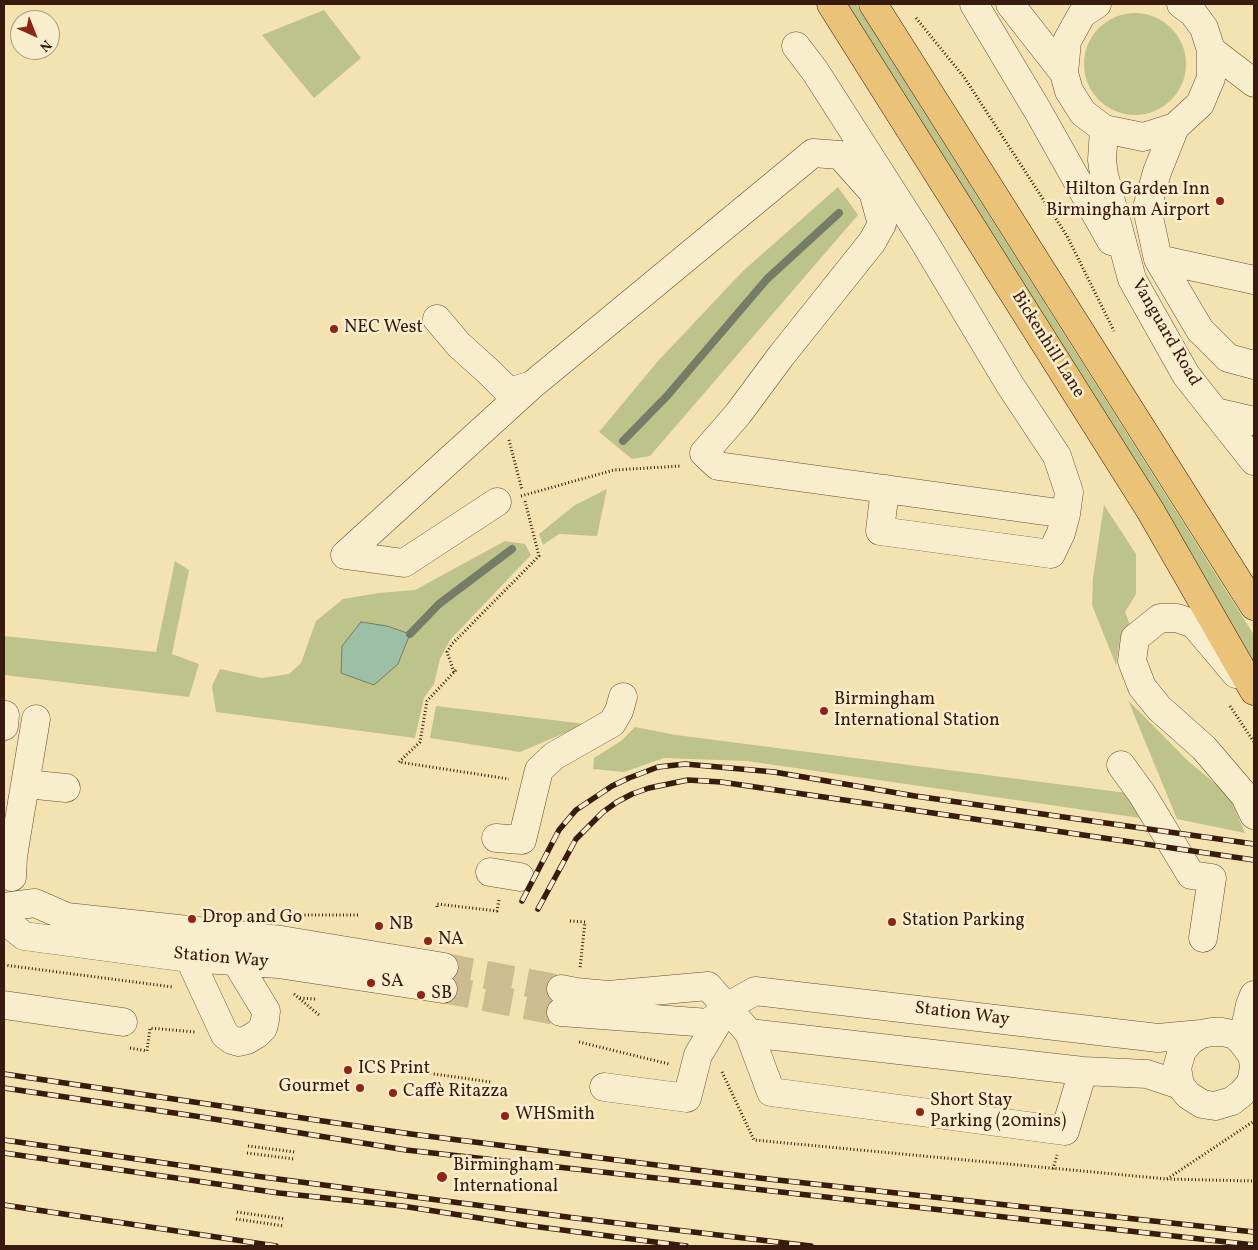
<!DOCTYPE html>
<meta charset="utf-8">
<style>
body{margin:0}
#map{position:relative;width:1258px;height:1250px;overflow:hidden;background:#f4e3b0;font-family:Vollkorn,serif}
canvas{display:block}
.frame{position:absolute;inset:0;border:5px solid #381a0e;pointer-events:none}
.north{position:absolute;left:10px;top:10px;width:50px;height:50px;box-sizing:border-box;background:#f8edcc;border:1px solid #ab9980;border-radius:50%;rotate:136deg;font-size:14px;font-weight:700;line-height:20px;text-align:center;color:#381a0e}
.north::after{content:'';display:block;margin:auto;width:18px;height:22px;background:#8f2418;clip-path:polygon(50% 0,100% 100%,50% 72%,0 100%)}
</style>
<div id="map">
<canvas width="1258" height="1250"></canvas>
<div class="frame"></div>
<div class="north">N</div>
</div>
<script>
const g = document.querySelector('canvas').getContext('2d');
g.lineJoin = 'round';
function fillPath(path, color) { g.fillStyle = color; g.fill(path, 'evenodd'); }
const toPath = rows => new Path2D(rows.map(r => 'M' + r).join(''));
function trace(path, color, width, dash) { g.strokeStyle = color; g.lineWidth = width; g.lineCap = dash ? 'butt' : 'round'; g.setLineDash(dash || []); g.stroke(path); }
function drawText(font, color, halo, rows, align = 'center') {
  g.font = font + ' Vollkorn,serif'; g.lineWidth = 5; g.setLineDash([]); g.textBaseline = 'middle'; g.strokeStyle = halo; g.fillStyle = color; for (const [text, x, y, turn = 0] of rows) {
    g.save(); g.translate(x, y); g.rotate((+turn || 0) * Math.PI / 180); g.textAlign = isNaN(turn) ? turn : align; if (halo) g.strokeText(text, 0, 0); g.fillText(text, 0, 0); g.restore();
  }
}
fillPath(toPath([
 [844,4,856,4,1254,635,1254,676],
 [324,10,361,58,314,98,262,35],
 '1084 64a51 51 0 1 1 102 0a51 51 0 1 1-102 0Z',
 [838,187,858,215,650,456,632,459,599,432,658,361,743,271],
 [607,489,597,536,559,534,543,545,539,534,575,505],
 [1104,505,1136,554,1136,594,1125,612,1131,627,1120,639,1116,665,1092,605,1093,578],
 [505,541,525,544,531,555,450,640,440,659,434,684,424,698,415,738,216,712,212,686,220,669,262,678,289,674,301,663,316,621,343,599,379,593,415,590],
 [175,561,189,570,172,654,199,664,189,697,4,675,4,636,156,652],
 [1128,700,1188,761,1229,795,1245,833,1177,819],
 [436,706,586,724,520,752,430,738],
 [635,727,676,735,1135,794,1140,818,747,761,664,758,624,772,593,769,594,758,621,741]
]), '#bec38a');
const water = toPath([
 [361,622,387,626,410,634,398,664,374,685,341,673,342,646,361,622]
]);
fillPath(water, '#9dbfa5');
trace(water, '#757d69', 1);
trace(toPath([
 [623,441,667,396,767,279,839,213],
 [410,634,439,604,512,549]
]), '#757d69', 8);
trace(toPath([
 [444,967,561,989],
 [443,989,561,1012]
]), '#cebb90', 28, [28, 14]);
const minor = toPath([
 [974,4,1038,111,1111,241],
 [1010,4,1064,73],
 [1097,4,1082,14,1067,41,1064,73,1069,91,1083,113,1104,129,1143,137,1175,127,1200,104,1211,78,1211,50,1204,28,1193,13,1181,4],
 [796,46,815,71,925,243,1010,385,1057,456,1069,492,1066,514],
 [1211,50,1254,83],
 [1175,127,1157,172,1147,208,1158,259,1254,280],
 [1104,129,1102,160,1104,175,1132,279,1186,375,1254,461],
 [1158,259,1200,330,1228,358,1254,365],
 [437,319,459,345,488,371,509,392,532,385],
 [1215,412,1254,421],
 [497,502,404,563,345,555,532,385,813,153,840,155,873,192,882,224,872,242,781,356,738,414,704,453,718,466,1066,514,1061,533,1051,554,880,531,885,489],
 [1236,674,1194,624,1177,618,1160,618,1135,638,1132,661,1142,687,1159,708,1204,748,1245,796,1254,815],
 [4,726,5,715],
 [1121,765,1142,794,1191,875,1212,878,1203,938],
 [26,784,66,788],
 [496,838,522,840,539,770,554,756,612,723,619,711,623,697],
 [490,872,520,877],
 [12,877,13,856,36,719],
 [4,907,35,903,67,917,281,940,444,967],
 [4,920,24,936,189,958,278,964,443,989],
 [181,945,185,949,225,1035,232,1040,239,1042,247,1040,257,1034,263,1028,265,1020,266,1011,235,960],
 [561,989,576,992,608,995,708,986,749,1033,1083,1071,1147,1074,1180,1085],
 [4,1005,123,1022],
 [561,1012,709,1023,727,1007,755,991,1158,1038,1201,1034],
 [749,1033,771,1092,1065,1131,1083,1071],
 [1242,1042,1250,1005,1254,995],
 [1254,1065,1252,1055,1242,1042,1235,1035,1223,1032,1212,1032,1201,1034,1190,1041,1182,1051,1177,1068,1180,1085,1188,1095,1202,1104,1215,1106,1232,1101,1242,1093,1251,1083,1254,1067],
 [604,1087,687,1098,698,1055,725,1010]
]);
const major = toPath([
 [831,4,1150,510,1254,691],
 [873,4,1254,606]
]);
trace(minor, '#674c36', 29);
trace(major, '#381a0e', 29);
trace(toPath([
 [916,18,964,77,1067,236,1114,331],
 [509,440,522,490],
 [521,496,614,470,681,466],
 [456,670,427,701,420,742,399,762,509,779],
 [454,672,447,652,452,644,539,556,525,501],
 [1230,706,1254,742],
 [437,907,437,904,497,911,499,900],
 [301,915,358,915],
 [570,921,585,922,580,968],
 [4,965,173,987],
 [294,994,319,1015],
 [300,998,315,999],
 [579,1042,669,1064],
 [130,1048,147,1051,150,1028,195,1032],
 [406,1070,491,1082],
 [722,1072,754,1140,1167,1179,1254,1181],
 [248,1146,295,1152],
 [247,1153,294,1159],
 [1053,1169,1057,1155],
 [1167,1179,1254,1121],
 [237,1212,285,1219],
 [236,1219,284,1226]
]), '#381a0e', 3, [1, 2.5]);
trace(minor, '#f8edcc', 28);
trace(major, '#eac278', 28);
const rail = toPath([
 [522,901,559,830,576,810,612,786,629,778,658,767,685,764,774,772,915,796,1254,844],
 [538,909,576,839,603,812,617,802,632,794,649,788,688,780,721,782,1254,860],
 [4,1074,411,1134,759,1178,1254,1232],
 [4,1088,195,1116,406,1150,1254,1245],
 [4,1140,255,1176,575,1218,811,1246],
 [4,1153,279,1193,402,1206,524,1225,686,1246],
 [4,1205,276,1246]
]);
trace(rail, '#381a0e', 5.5);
trace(rail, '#f8edcc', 4, [11]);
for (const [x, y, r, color] of [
 [1220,201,5,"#8f2418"],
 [334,329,5,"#8f2418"],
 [824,711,5,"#8f2418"],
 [192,919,5,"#8f2418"],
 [892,922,5,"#8f2418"],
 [379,926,5,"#8f2418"],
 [428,941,5,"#8f2418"],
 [371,983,5,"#8f2418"],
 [421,995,5,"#8f2418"],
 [348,1070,5,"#8f2418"],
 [360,1088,5,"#8f2418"],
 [393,1093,5,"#8f2418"],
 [920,1112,5,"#8f2418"],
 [505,1116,5,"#8f2418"],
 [442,1177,6,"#8f2418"]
]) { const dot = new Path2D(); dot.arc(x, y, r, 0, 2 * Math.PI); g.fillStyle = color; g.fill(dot); trace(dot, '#f8edcc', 2); }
drawText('18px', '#381a0e', '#f8edcc', [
 ["Hilton Garden Inn",1210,191,"right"],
 ["Birmingham Airport",1210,212,"right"],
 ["NEC West",344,329],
 ["Birmingham",834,701],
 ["International Station",834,722],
 ["Drop and Go",202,919],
 ["Station Parking",902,922],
 ["NB",389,926],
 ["NA",438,941],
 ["SA",381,983],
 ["SB",431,995],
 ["ICS Print",358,1070],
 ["Gourmet",350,1088,"right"],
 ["Caffè Ritazza",403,1093],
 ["Short Stay",930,1102],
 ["Parking (20mins)",930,1123],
 ["WHSmith",515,1116],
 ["Birmingham",453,1167],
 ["International",453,1188]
], 'left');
drawText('18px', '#381a0e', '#f8edcc', [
 ["Vanguard Road",1165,333,60],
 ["Bickenhill Lane",1047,345,58],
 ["Station Way",221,959,5],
 ["Station Way",962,1015,7]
]);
</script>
